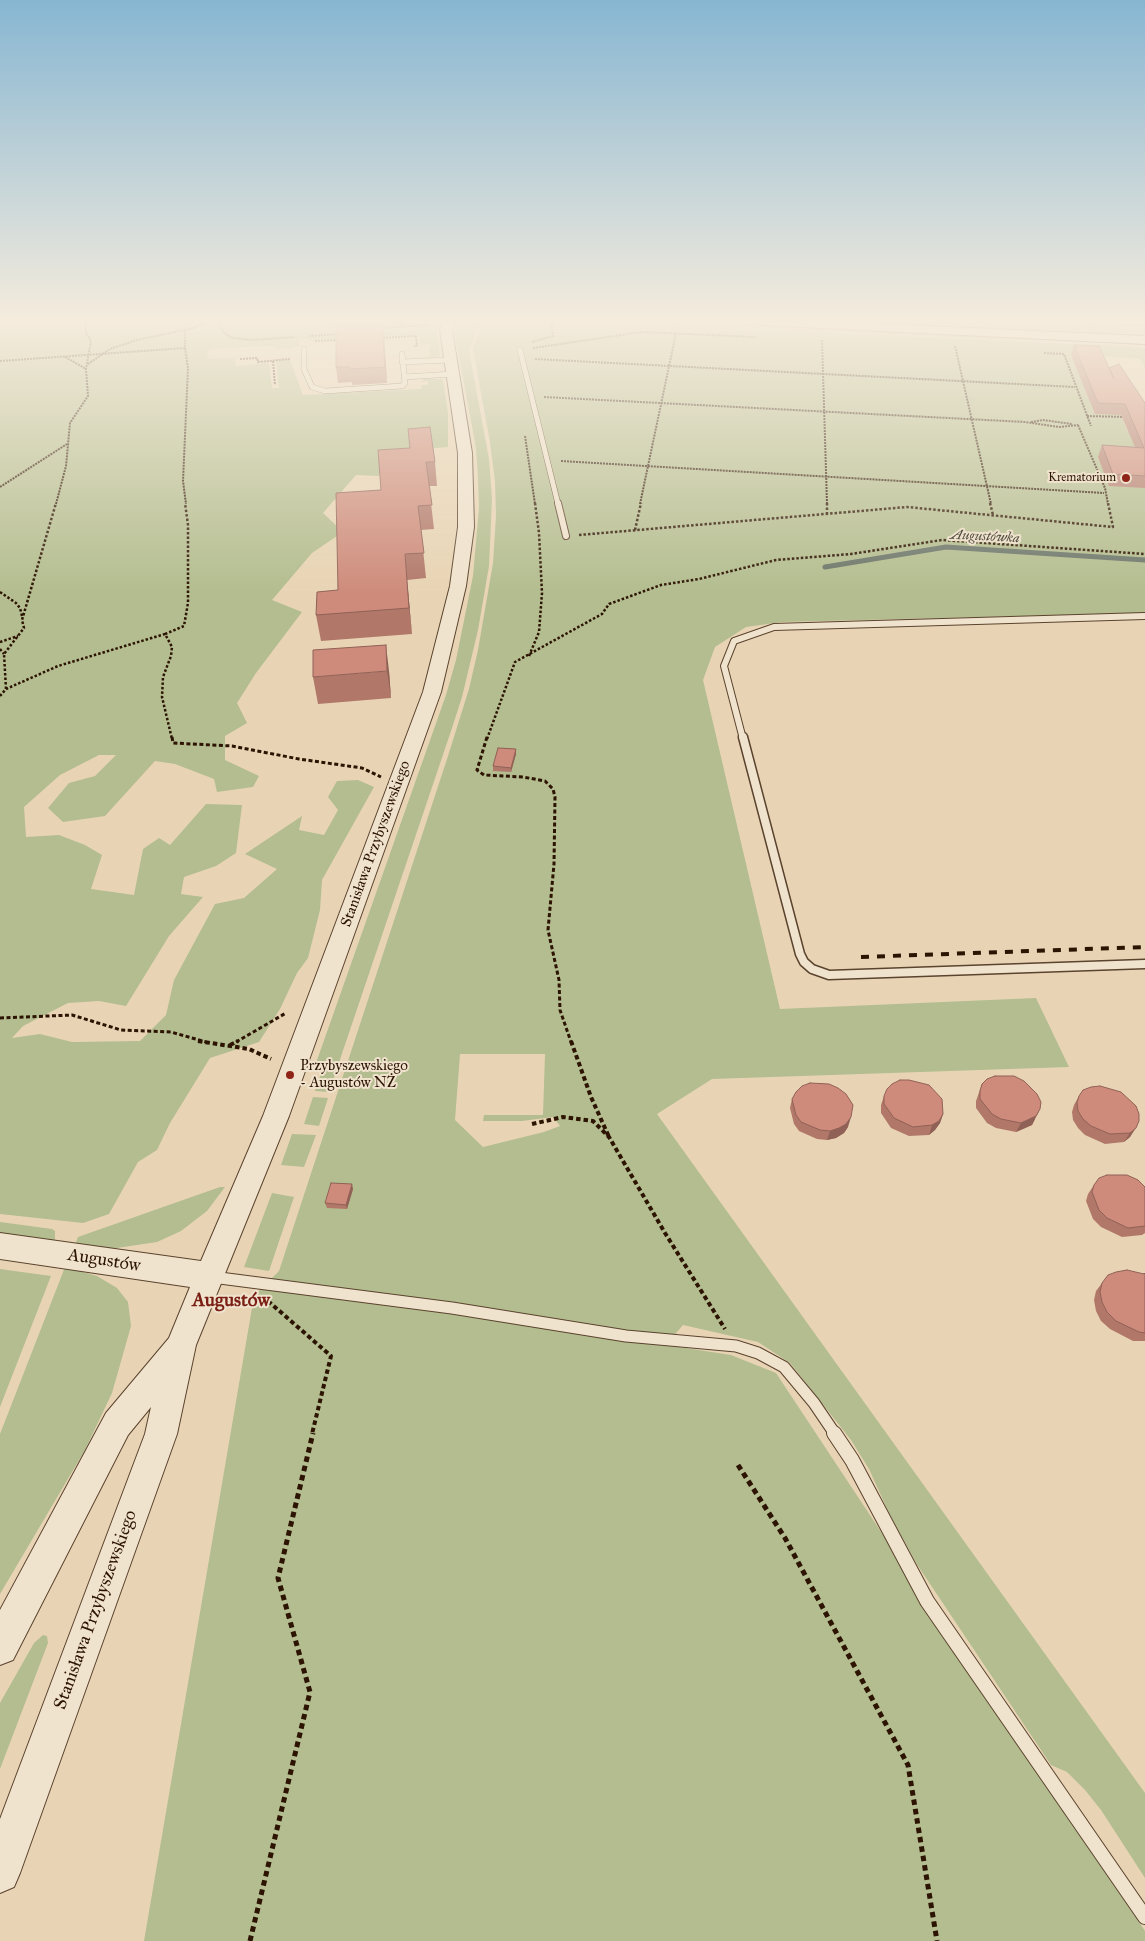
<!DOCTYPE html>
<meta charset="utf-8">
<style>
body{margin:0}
canvas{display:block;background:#e8d4b4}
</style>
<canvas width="1145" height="1941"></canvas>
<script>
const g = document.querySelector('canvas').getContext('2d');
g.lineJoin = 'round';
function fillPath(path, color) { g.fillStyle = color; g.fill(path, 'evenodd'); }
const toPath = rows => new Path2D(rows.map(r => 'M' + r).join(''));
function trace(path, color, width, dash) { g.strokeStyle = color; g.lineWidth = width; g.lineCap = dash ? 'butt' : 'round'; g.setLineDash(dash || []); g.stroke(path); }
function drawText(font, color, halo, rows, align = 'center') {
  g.font = font + ' "IM FELL Great Primer",serif'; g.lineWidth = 4; g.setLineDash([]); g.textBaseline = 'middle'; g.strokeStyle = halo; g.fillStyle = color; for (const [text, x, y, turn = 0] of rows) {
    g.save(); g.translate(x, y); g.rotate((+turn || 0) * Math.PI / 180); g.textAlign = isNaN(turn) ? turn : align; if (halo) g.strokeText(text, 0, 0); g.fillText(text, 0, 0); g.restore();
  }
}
fillPath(toPath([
 [0,322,436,322,440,355,433,358,422,357,430,356,429,348,431,348,430,344,420,344,419,335,309,341,309,339,299,339,299,346,292,348,277,349,275,346,209,349,207,359,235,358,236,366,269,363,272,388,279,388,276,361,290,360,303,395,422,389,421,385,428,385,428,381,421,382,423,379,441,379,443,380,448,413,448,447,399,451,378,476,356,475,323,513,343,532,312,553,272,600,302,612,256,673,237,703,247,723,225,736,225,760,259,776,253,787,217,792,214,779,175,764,155,761,105,816,63,822,48,808,69,783,95,776,116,755,99,755,60,775,24,807,26,837,59,835,85,845,102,855,91,889,134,895,143,849,159,838,170,845,206,804,242,805,236,853,216,866,184,877,181,894,203,897,169,936,126,1006,99,1001,68,1003,23,1026,12,1038,40,1034,72,1042,140,1041,166,1015,174,980,215,904,244,898,277,869,245,854,302,816,299,830,324,835,338,810,328,797,337,781,358,780,374,787,322,880,320,910,308,958,297,973,280,1009,259,1042,210,1058,170,1123,157,1150,138,1162,109,1214,83,1223,0,1214],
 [461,322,480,322,469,351,489,459,492,499,489,566,478,630,462,697,451,731,329,1092,315,1091,324,1065,316,1063,446,695,456,660,473,576,479,508,478,477,476,448,455,335,456,327],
 [490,322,652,324,1090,345,1128,432,1145,433,1145,613,782,622,746,627,715,647,703,680,780,1009,1036,998,1069,1067,712,1079,657,1114,1145,1793,1145,1878,1101,1810,1085,1790,1067,1772,1051,1765,916,1563,888,1511,869,1469,851,1440,790,1363,758,1342,683,1325,666,1345,731,1355,776,1373,1145,1931,1145,1941,144,1941,254,1296,279,1271,448,756,469,689,478,650,493,563,496,516,495,481,490,442,473,349,482,325],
 [460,1054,545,1054,543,1115,484,1115,483,1121,522,1121,553,1117,560,1126,544,1132,483,1147,455,1120],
 [596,322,677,322,969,336,1012,340,661,323],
 [826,322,1076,322,1083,330,1081,332],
 [1084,322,1118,322,1130,333,1119,332,1118,334,1096,333,1092,331],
 [1144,344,1145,344,1145,368,1140,359,1100,356,1095,345,1145,348],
 [313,1097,328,1098,319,1126,304,1124],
 [292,1134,316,1135,304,1167,281,1165],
 [220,1187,225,1187,207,1211,181,1231,157,1242,110,1249,75,1245,78,1237],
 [272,1193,294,1197,269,1271,244,1267],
 [0,1222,52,1229,55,1231,55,1239,53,1242,0,1234],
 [65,1267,97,1276,117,1288,128,1302,131,1326,112,1393,85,1450,0,1594,0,1434],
 [0,1269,51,1276,0,1407],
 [43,1635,47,1636,48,1643,0,1769,0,1703,34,1643]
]), '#b3bd8f');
trace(toPath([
 [825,567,946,547,1145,560]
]), '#6c766a', 5);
const serviceFar4 = toPath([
 [304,349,304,369,312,387,325,391,402,386,405,383,402,354],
 [520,350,558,504],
 [402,362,451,360],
 [404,377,453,374]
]);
const serviceFar3 = toPath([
 [558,503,566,536],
 [743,739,724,666,734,641,774,627,1145,616]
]);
const serviceFar2 = toPath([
 [743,737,800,954,804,962,812,969,829,975,1145,964]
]);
const serviceFar1 = toPath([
 [212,1277,452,1308,626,1336,736,1346,758,1353,784,1367,814,1403,835,1434]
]);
const service = toPath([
 [834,1433,852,1460,927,1601,1145,1917]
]);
const tertiary = toPath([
 [443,322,455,322,452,330,472,453,474,527,466,586,441,692,289,1116,196,1345,177,1434,20,1873,14,1887,0,1893,0,1819,145,1434,151,1407,128,1435,13,1660,0,1665,0,1610,106,1413,169,1338,190,1287,0,1259,0,1233,201,1261,263,1116,423,692,450,586,458,527,458,453,440,330,443,322],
 [753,322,838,322,1145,336,1145,344,759,325,753,322]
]);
trace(serviceFar4, '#5b432e', 6);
trace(serviceFar3, '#5b432e', 8);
trace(serviceFar2, '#5b432e', 11);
trace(serviceFar1, '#5b432e', 13);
trace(service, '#5b432e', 16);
trace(tertiary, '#5b432e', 2);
trace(toPath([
 [220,322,223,332,232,338,252,340,295,337],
 [397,322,404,325],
 [381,328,429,325],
 [309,336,340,334],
 [380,338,416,336,417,345,414,347],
 [822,340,827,504],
 [315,341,339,340],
 [532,342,553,336,551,322],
 [955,346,991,504],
 [185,348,188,368,183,481,186,504],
 [533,348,642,332,755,337],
 [1044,353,1064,354,1091,426],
 [65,357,86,369],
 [240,359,257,358,258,362,290,359],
 [535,359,1075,387],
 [0,361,185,348,185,330],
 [273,361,275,385],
 [88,364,110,349,137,340,194,328,206,322],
 [544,397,1025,422,1059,427,1078,425],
 [1087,416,1126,417],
 [1031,422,1043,420,1072,424],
 [1078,425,1105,488,1108,504],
 [525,436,535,504],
 [561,461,1104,493],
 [0,487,67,444],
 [56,504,66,466,70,423,88,396,86,369,91,341,86,333,85,322],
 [640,504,676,333]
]), '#2c1302', 2, [2, 1]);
trace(toPath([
 [827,503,827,514],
 [990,503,993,515],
 [635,530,641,503],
 [579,535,907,507,1113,527,1108,503],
 [0,592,16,603,20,608,22,616],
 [165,634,184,626,188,603,188,525,185,503],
 [0,642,18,636],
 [0,649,4,654],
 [529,656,539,632,542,593,539,533,535,503],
 [6,689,4,654,24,628,22,620,56,503],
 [0,696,6,689,58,666,165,634,172,647,171,656,163,677,162,697,172,739],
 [487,739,515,662,602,614,609,604,661,585,699,579,776,560,851,554,942,540,1145,554]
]), '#2c1302', 2.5, [2.5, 2]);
trace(toPath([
 [172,737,173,743,232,746,299,759,362,768,381,777],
 [487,737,477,770,484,775,523,777,545,781,553,789,555,797,554,864,548,930,559,980,560,1010,571,1042],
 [0,1018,72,1015,121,1030,171,1032,206,1042],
 [236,1042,286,1013]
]), '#2c1302', 3, [4, 2.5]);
trace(toPath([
 [198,1041,249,1049,271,1059],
 [571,1041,591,1097,609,1137],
 [230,1045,238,1041],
 [532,1124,563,1117,593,1121,609,1137,665,1233,725,1329],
 [268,1301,331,1356,312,1434]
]), '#2c1302', 4, [4.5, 3]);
trace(toPath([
 [738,1465,785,1538,908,1765,937,1941],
 [250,1941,310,1692,278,1578,313,1433]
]), '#2c1302', 5, [5.5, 4]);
trace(serviceFar4, '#f0e3ce', 5);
trace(serviceFar3, '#f0e3ce', 6);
trace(serviceFar2, '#f0e3ce', 8);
trace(serviceFar1, '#f0e3ce', 11);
trace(service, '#f0e3ce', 14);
fillPath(tertiary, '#f0e3ce');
trace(toPath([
 [861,957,1145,947]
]), '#2c1302', 4, [8, 8]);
fillPath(toPath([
 [384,338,387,383,352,385,352,382,338,383,336,367],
 [1074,345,1109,369,1145,403,1145,488,1109,486,1098,457,1102,445,1135,447,1121,415,1095,414,1071,355],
 [408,429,435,462,437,486,429,486,434,529,421,530,426,578,407,580,412,634,321,641,316,615,338,590,381,490,410,448],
 [389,671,391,698,318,704,313,677],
 [516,749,516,754,511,772,493,771,493,766],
 [982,1084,1035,1119,1032,1125,1016,1132,996,1128,987,1123,976,1108,976,1101],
 [884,1096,943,1114,940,1123,935,1130,929,1135,909,1136,891,1128,881,1113,881,1105],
 [1079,1096,1136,1106,1130,1137,1124,1142,1105,1144,1085,1135,1078,1128,1073,1120,1072,1112,1074,1105],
 [792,1099,848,1127,844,1133,836,1138,827,1140,817,1139,799,1131,794,1124,790,1108],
 [1094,1185,1145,1187,1145,1233,1142,1235,1122,1237,1101,1227,1093,1219,1086,1201,1088,1194],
 [353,1189,347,1209,327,1208,325,1203],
 [1145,1273,1145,1341,1133,1341,1110,1329,1101,1321,1096,1311,1094,1300,1096,1291,1102,1283]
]), '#b1786a');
fillPath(toPath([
 [382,324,384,338,387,383,385,367],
 [405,554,407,580,412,634,409,608],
 [386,645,389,671,391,698,387,671],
 [516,749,516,754,511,772,511,768],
 [1040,1109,1032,1125,1016,1132,1021,1123],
 [943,1114,940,1123,935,1130,929,1135,932,1125],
 [851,1117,848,1127,844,1133,836,1138,827,1140,830,1131],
 [1136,1128,1130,1137,1124,1142,1130,1133],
 [352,1184,353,1189,347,1209,346,1205]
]), '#906156');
const building = toPath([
 [382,324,385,367,350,369,350,367,336,367,336,326,382,324],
 [1074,345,1099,346,1114,379,1109,368,1119,364,1145,403,1145,476,1113,474,1102,445,1144,448,1125,404,1098,403,1074,345],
 [430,427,435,462,426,462,432,505,418,506,424,553,405,554,409,608,316,615,317,592,338,590,336,493,381,490,378,450,410,448,408,429,430,427],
 [386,645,387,671,313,677,313,650,386,645],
 [498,748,516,749,511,768,493,766,498,748],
 [995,1076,1014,1076,1024,1081,1037,1094,1041,1102,1040,1109,1036,1116,1021,1123,1001,1119,992,1114,980,1099,980,1091,982,1084,987,1079,995,1076],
 [900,1080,909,1080,929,1085,942,1099,943,1114,939,1121,932,1125,913,1127,894,1118,884,1104,884,1096,887,1089,892,1084,900,1080],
 [810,1083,829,1084,838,1088,846,1094,853,1105,851,1117,846,1124,839,1128,830,1131,820,1130,801,1122,796,1115,792,1099,796,1092,802,1086,810,1083],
 [1100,1086,1121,1092,1136,1106,1139,1114,1139,1121,1136,1128,1130,1133,1110,1134,1091,1126,1083,1119,1078,1111,1077,1103,1079,1096,1083,1090,1091,1087,1100,1086],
 [1107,1175,1127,1175,1138,1180,1145,1187,1145,1226,1128,1228,1107,1218,1099,1210,1092,1192,1094,1185,1099,1178,1107,1175],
 [331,1183,352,1184,346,1205,325,1203,331,1183],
 [1127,1270,1144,1274,1145,1273,1145,1333,1139,1332,1116,1321,1107,1312,1102,1302,1100,1292,1102,1283,1108,1275,1116,1272,1127,1270]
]);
fillPath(building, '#ce8b7b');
trace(building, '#906156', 1);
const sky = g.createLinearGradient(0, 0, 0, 594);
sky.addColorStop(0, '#87b6d2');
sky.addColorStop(0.54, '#f5ecdd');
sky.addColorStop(1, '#f5ecdd00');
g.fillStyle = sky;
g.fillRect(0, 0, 1145, 594);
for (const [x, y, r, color] of [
 [1126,478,5,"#8f2418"],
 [290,1075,5,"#8f2418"]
]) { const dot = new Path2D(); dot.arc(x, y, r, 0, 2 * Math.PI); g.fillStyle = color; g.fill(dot); trace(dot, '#f0e3ce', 2); }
drawText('12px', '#2c1302', '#f0e3ce', [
 ["Krematorium",1116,478]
], 'right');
drawText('italic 14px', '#514d3f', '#f0e3ce', [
 ["Augustówka",985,537,3]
]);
drawText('15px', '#2c1302', '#f0e3ce', [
 ["Stanisława Przybyszewskiego",376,844,-70]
]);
drawText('15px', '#2c1302', '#f0e3ce', [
 ["Przybyszewskiego",300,1066],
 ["- Augustów NŻ",300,1083]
], 'left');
drawText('18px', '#2c1302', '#f0e3ce', [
 ["Augustów",104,1261,9],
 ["Stanisława Przybyszewskiego",96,1610,-70]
]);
drawText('bold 19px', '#7a1f14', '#f0e3ce', [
 ["Augustów",231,1301]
]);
</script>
